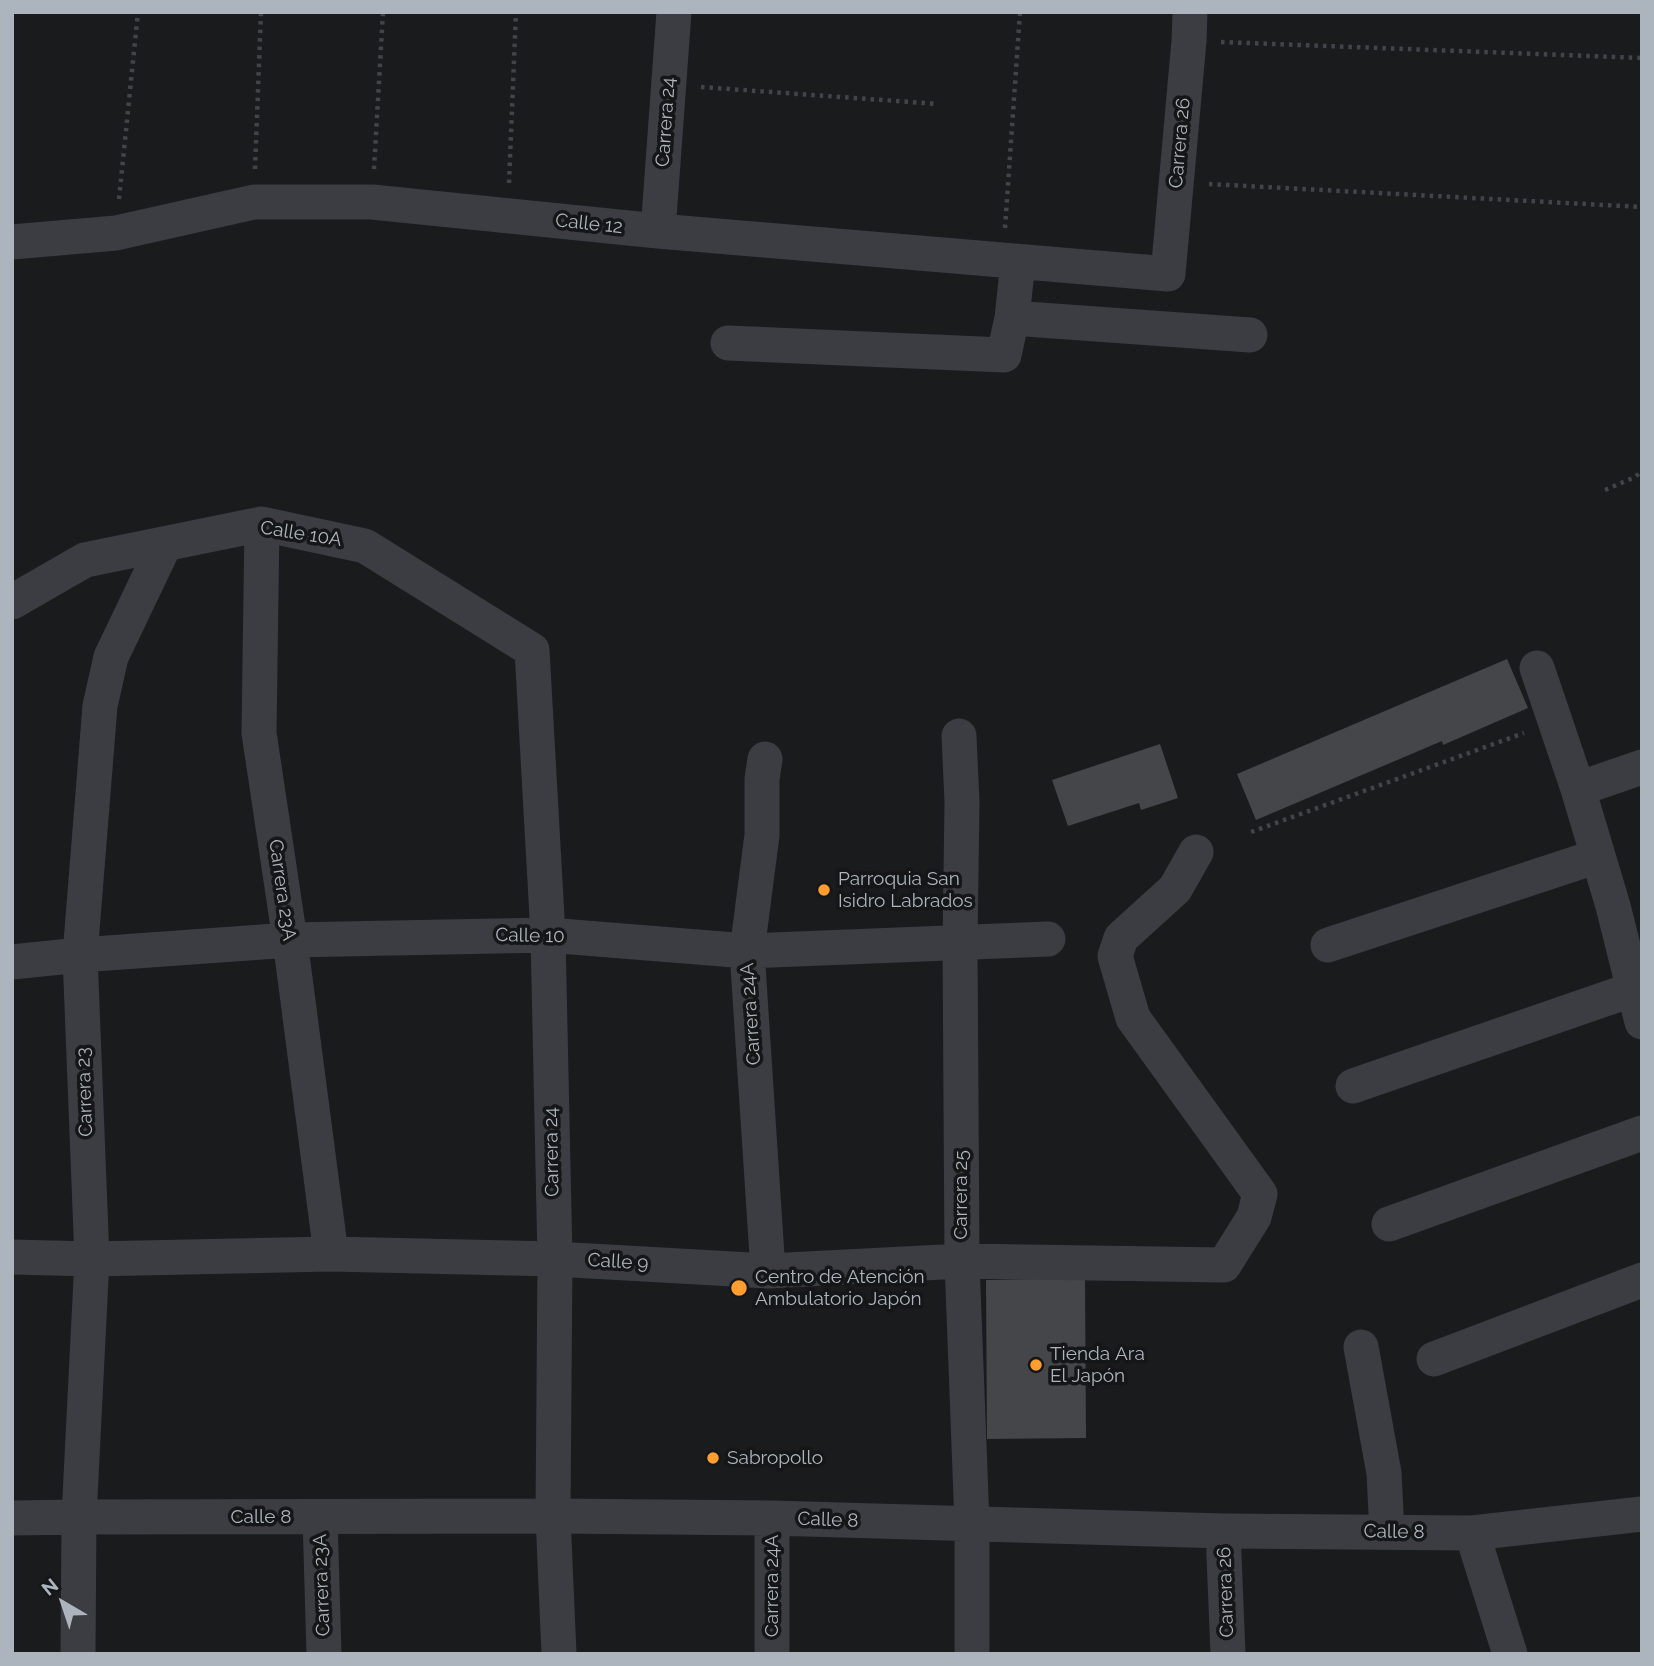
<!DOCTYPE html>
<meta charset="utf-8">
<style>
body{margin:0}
#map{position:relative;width:1654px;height:1666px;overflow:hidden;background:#1a1b1d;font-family:Raleway,sans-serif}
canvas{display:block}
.frame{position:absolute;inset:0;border:14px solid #acb4bd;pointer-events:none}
.north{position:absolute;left:28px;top:1568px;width:70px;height:70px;-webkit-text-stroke:5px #151618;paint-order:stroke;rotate:321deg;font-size:19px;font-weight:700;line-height:28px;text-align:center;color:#acb4bd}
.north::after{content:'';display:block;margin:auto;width:24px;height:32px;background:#acb4bd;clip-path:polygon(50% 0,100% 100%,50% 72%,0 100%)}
</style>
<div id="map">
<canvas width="1654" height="1666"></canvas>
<div class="frame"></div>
<div class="north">N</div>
</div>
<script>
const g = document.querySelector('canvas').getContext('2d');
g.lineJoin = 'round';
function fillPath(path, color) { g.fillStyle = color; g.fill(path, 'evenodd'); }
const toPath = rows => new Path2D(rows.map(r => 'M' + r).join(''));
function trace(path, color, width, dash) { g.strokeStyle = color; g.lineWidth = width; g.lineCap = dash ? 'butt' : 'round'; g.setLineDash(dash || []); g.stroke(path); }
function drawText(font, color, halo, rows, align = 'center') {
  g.font = font + ' Raleway,sans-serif'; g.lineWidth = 7; g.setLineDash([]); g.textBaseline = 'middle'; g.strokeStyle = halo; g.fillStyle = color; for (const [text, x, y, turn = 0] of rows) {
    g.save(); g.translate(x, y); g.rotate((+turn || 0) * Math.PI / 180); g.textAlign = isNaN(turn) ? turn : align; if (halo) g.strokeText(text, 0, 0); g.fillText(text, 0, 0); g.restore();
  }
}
fillPath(toPath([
 [1507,659,1528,708,1443,745,1442,741,1256,820,1237,774],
 [1160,744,1178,798,1141,810,1139,803,1068,826,1052,780],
 [1085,1278,1086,1438,987,1439,986,1280]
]), '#44464a');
trace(toPath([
 [1221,42,1642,58],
 [701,87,938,104],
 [255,169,261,12],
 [374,169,383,12],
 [509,183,516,12],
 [1209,184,1642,207],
 [119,199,138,12],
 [1005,228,1020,12],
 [1605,490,1635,477,1642,471],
 [1251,832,1524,733]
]), '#414449', 4.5, [3.5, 5]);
trace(toPath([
 [658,231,674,12],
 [12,242,116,233,254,202,372,202,658,231,1168,274,1189,41,1190,12],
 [1012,318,1250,335],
 [728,343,1004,355,1012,318,1018,262],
 [262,524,259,733,290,940,331,1254],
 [12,602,85,560,262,524,365,546,532,650,548,935,555,1259,553,1516,559,1654],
 [1537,668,1578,789,1613,906,1642,1022],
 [959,736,962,802,960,943,962,1261,972,1524,972,1654],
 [765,759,762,779,762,835,747,951,768,1271],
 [1578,789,1642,767],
 [1328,945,1598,856],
 [12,962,80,955,290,940,548,935,747,951,1048,939],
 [1353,1086,1634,989],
 [1389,1224,1642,1133],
 [12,1257,92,1259,331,1254,555,1259,768,1271,962,1261,1224,1265,1254,1217,1260,1194,1133,1018,1115,956,1121,938,1175,889,1196,852],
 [1361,1347,1384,1473,1387,1532],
 [1434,1359,1642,1280],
 [320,1517,324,1654],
 [12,1518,79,1517,553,1516,772,1518,1223,1531,1472,1533,1642,1514],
 [1223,1531,1228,1654],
 [1472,1533,1510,1654],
 [78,1654,79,1517,92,1259,80,955,100,706,111,657,165,544],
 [772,1654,772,1518]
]), '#3b3d42', 35);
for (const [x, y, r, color] of [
 [824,890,7,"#ff9d31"],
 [739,1288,9,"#ff9d31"],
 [1036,1365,7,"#ff9d31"],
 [713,1458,7,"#ff9d31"]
]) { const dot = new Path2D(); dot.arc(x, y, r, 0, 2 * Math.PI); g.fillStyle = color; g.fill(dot); trace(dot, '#151618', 2.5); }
drawText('19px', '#acb4bd', '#151618', [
 ["Carrera 24",666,122,-86],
 ["Carrera 26",1180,143,-85],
 ["Calle 12",589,224,6],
 ["Calle 10A",301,534,9],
 ["Carrera 23A",282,890,82],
 ["Calle 10",530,936,1],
 ["Carrera 24A",751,1014,-94],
 ["Carrera 23",85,1092,-92],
 ["Carrera 24",552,1152,-91],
 ["Carrera 25",961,1195,-90],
 ["Calle 9",618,1262,3],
 ["Calle 8",261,1517],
 ["Calle 8",828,1520,2],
 ["Calle 8",1394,1532,1],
 ["Carrera 23A",322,1585,-92],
 ["Carrera 24A",772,1586,-90],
 ["Carrera 26",1226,1592,-92]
]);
drawText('19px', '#acb4bd', '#151618', [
 ["Parroquia San",838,879],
 ["Isidro Labrados",838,901],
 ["Centro de Atención",755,1277],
 ["Ambulatorio Japón",755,1299],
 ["Tienda Ara",1050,1354],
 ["El Japón",1050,1376],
 ["Sabropollo",727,1458]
], 'left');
</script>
